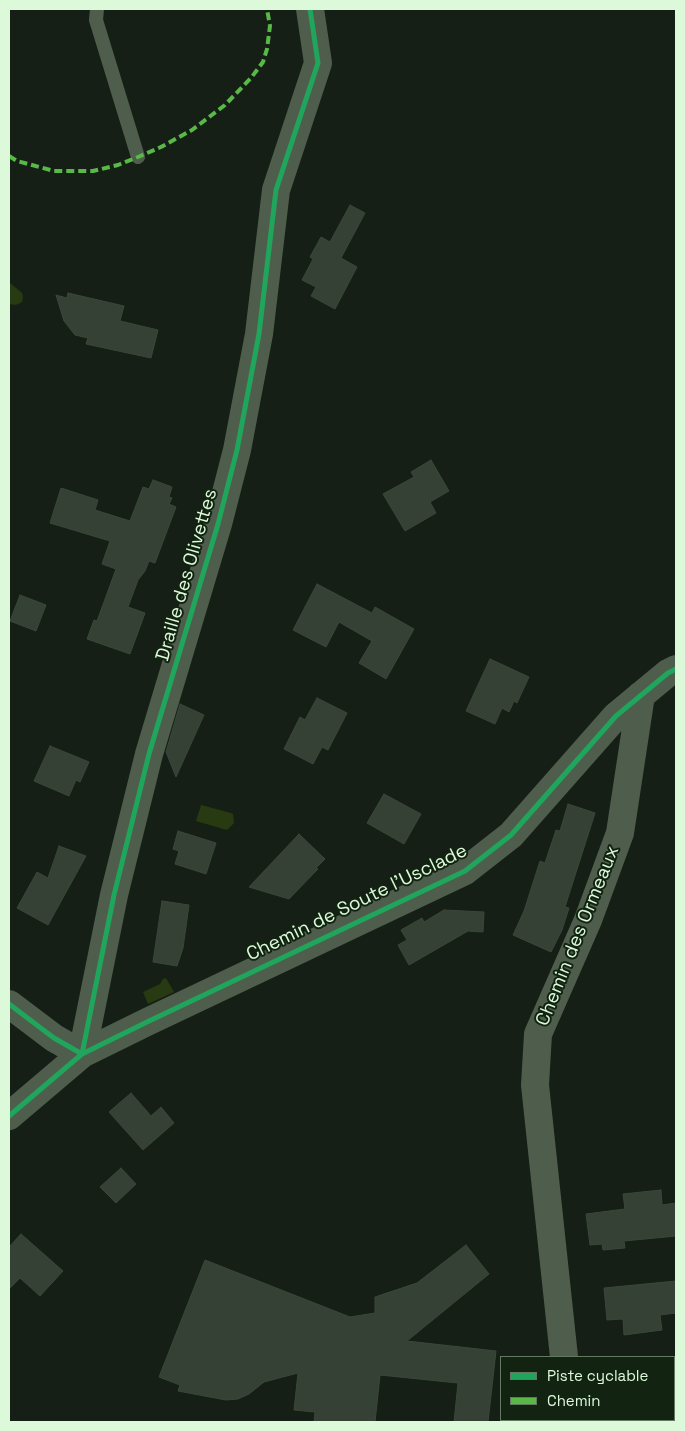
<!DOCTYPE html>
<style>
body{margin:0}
#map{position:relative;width:685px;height:1431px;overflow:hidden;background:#161f16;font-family:"Space Grotesk",sans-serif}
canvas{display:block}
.frame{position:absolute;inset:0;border:10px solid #dcfad9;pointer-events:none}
.legend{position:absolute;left:500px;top:1356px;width:175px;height:65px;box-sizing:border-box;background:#122312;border:1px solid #637962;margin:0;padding:6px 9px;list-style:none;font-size:15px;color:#dcfad9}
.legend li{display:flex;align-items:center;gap:10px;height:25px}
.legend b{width:25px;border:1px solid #637962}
</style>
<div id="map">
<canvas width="685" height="1431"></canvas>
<div class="frame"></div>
<ul class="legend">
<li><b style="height:6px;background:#20a55d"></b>Piste cyclable</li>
<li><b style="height:6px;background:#58b947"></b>Chemin</li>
</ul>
</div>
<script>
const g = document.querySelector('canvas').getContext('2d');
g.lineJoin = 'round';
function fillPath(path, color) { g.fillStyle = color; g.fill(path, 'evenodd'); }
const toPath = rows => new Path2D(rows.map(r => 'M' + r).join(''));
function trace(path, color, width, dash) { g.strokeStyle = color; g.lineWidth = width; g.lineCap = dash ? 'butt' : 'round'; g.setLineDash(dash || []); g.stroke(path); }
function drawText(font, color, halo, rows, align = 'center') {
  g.font = font + ' "Space Grotesk",sans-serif'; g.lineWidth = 4; g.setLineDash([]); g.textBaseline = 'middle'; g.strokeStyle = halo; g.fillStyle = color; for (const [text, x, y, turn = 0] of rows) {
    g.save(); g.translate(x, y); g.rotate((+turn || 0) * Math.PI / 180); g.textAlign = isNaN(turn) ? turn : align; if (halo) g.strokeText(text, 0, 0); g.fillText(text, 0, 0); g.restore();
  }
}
fillPath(toPath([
 [9,282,22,293,23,297,22,302,16,305,9,304],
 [201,805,231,813,233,814,234,823,227,830,196,821],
 [166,978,174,992,148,1004,143,992,160,984,163,979]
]), '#273a11');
const building = toPath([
 [350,205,365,213,341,258,357,267,335,309,311,296,316,287,302,280,313,259,310,257,321,237,330,242,350,205],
 [68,293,124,306,120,321,158,330,151,358,86,344,88,338,75,335,64,321,56,295,67,298,68,293],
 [431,460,449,491,430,502,436,513,405,531,383,494,414,477,411,472,431,460],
 [153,480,172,487,169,497,172,498,169,504,176,507,155,563,149,561,145,571,138,580,128,607,145,613,130,654,87,639,94,620,97,621,116,569,102,564,110,541,50,523,61,488,98,500,95,510,130,521,143,487,149,489,153,480],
 [317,584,372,613,375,607,414,629,386,679,359,663,372,641,339,622,326,647,293,630,317,584],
 [20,595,46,605,36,631,10,621,20,595],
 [490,659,529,677,517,703,514,701,509,712,502,708,495,724,466,711,490,659],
 [317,698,347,713,328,750,322,747,313,764,284,749,300,717,305,720,317,698],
 [180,704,204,715,176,777,166,752,180,704],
 [50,746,89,762,80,782,76,780,69,796,34,781,50,746],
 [384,794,421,814,404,844,367,823,384,794],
 [568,804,595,813,565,907,569,908,562,930,551,952,513,935,524,911,540,861,545,863,556,830,560,831,568,804],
 [178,831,216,843,206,874,175,864,179,851,173,849,178,831],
 [299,834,325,859,316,868,318,869,289,899,249,887,299,834],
 [59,846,86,856,48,925,17,908,37,872,48,878,59,846],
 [162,901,189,905,183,948,177,966,153,962,162,901],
 [444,910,484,912,483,932,468,931,409,965,398,945,407,940,401,930,422,918,424,922,444,910],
 [131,1093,151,1116,161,1107,174,1123,143,1150,109,1112,131,1093],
 [121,1168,136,1184,116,1203,100,1187,121,1168],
 [661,1190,662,1205,676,1203,676,1236,624,1241,625,1248,603,1250,602,1244,590,1245,586,1214,625,1209,623,1194,661,1190],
 [21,1234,63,1271,40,1296,20,1278,9,1289,9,1247,21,1234],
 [466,1245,489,1274,407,1341,496,1351,488,1422,454,1422,458,1383,380,1375,375,1422,314,1422,315,1412,294,1410,298,1373,264,1382,249,1394,238,1399,226,1400,178,1391,180,1385,159,1377,205,1260,350,1317,375,1313,375,1297,417,1283,466,1245],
 [676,1281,676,1313,660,1315,662,1330,624,1335,623,1319,607,1320,604,1288,676,1281]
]);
fillPath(building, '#354134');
trace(building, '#394838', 1);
trace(toPath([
 [97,9,96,20,138,157]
]), '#4f5e4c', 14);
trace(toPath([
 [9,1004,54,1038,82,1054,147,1022,465,871,511,835,616,716,668,673,676,669],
 [9,1116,82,1054,114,895,149,754,218,524,237,450,259,334,276,190,318,63,310,9],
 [564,1357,535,1085,538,1034,588,920,620,833,641,695],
 [570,1420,571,1422]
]), '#4f5e4c', 28);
trace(toPath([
 [9,156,17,161,54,171,93,171,118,165,138,157,161,147,192,130,225,105,251,78,263,62,267,49,270,26,267,9]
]), '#58b947', 4, [8, 4]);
trace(toPath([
 [9,1004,54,1038,82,1054,147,1022,465,871,511,835,616,716,668,673,676,669],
 [9,1116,82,1054,114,895,149,754,218,524,237,450,259,334,276,190,318,63,310,9]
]), '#20a55d', 5);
drawText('19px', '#dcfad9', '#122312', [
 ["Draille des Olivettes",187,575,-74],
 ["Chemin de Soute l'Usclade",357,903,-26],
 ["Chemin des Ormeaux",578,936,-68]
]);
</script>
